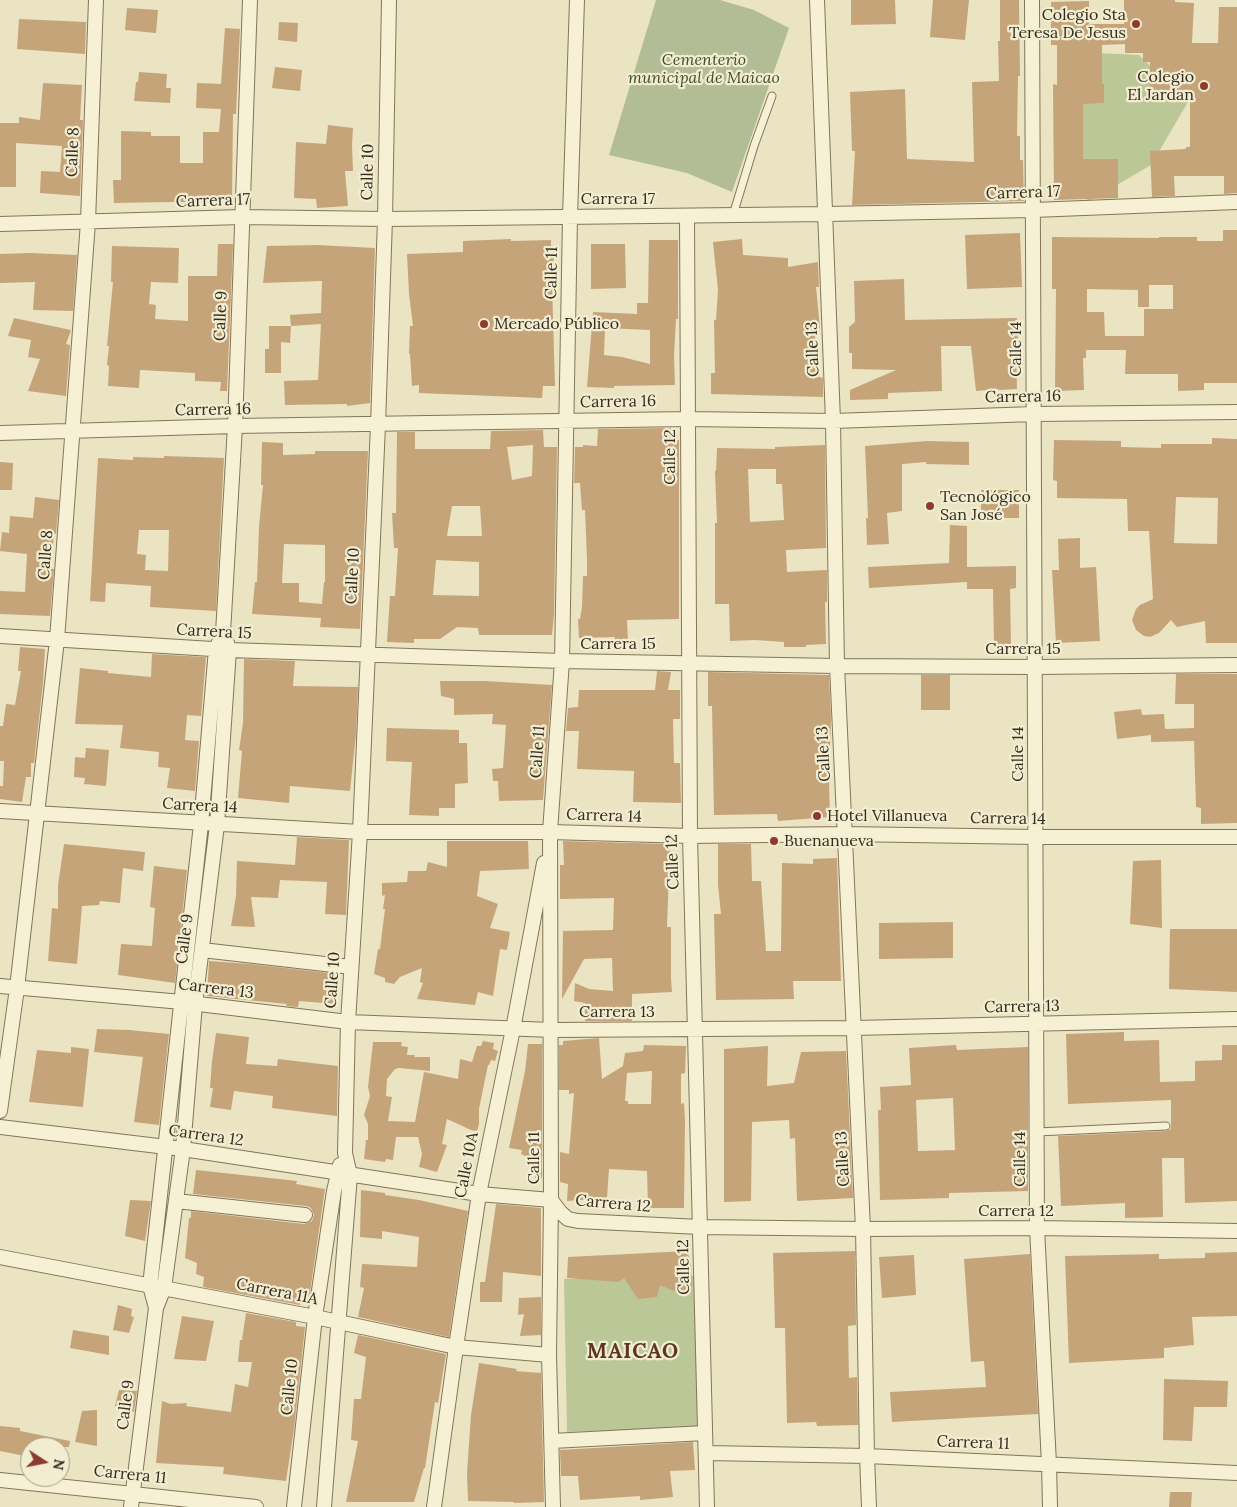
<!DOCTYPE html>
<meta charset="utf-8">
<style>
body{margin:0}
#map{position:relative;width:1237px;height:1507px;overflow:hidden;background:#eae4c2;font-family:Lora,serif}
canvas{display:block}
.north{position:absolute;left:20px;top:1437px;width:50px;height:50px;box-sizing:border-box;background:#f2edd1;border:1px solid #a69f89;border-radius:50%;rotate:101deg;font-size:14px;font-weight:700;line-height:20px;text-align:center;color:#342b1e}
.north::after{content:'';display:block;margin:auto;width:18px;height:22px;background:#8d3a2f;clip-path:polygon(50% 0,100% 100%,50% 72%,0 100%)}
</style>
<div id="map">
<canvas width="1237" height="1507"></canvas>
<div class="north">N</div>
</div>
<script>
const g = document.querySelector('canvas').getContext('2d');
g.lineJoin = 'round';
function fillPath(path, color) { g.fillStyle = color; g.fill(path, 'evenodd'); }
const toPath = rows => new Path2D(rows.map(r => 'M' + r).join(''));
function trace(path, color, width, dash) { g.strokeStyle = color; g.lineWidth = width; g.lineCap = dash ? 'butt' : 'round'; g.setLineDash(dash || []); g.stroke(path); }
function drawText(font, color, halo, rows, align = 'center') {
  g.font = font + ' Lora,serif'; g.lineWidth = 4.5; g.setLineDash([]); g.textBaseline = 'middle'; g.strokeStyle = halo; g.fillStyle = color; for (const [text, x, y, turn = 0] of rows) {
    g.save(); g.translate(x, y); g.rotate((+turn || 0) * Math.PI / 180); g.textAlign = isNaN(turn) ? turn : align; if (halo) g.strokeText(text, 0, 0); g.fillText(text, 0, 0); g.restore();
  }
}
fillPath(toPath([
 [1057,51,1139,55,1188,102,1151,165,1088,202],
 [697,1276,700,1428,567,1432,564,1279]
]), '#bbc797');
fillPath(toPath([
 [656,0,720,0,754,10,789,28,732,192,687,173,609,155]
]), '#b3bd95');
fillPath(toPath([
 [851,0,895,0,896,24,851,25],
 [933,0,969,0,965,40,930,37],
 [1000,0,1019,0,1020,76,1018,76,1017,136,1020,136,1020,160,1023,160,1024,201,852,205,855,151,852,151,850,92,905,89,907,159,974,162,972,82,999,81,998,41,1000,41],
 [1124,0,1175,0,1175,2,1194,3,1192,43,1218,43,1219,7,1237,7,1237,193,1224,194,1224,176,1174,176,1175,196,1152,197,1150,151,1186,149,1186,147,1190,147,1190,98,1150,98,1150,62,1143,62,1143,53,1125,53,1125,44,1102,45,1102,84,1104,84,1104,103,1083,104,1083,159,1118,159,1118,198,1054,200,1053,84,1057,85,1057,45,1051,45,1051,2,1089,1,1089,24,1124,24],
 [127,8,158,10,156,33,125,30],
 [19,19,86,22,85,54,17,49],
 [279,22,298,23,297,42,278,40],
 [225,28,240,29,236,114,233,114,232,201,114,203,113,180,121,180,121,131,151,132,151,136,180,136,180,163,203,163,203,132,219,132,221,109,196,108,197,83,221,84],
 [275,67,302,70,300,91,272,88],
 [139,72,167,74,166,88,171,88,170,103,134,101,136,82,138,82],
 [43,83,82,85,80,120,83,120,80,196,40,193,41,171,60,172,62,146,16,143,16,187,0,187,0,123,19,123,19,117,40,120],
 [328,125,353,128,352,145,353,171,345,171,348,206,317,208,316,199,294,198,296,142,326,144],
 [1223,230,1237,230,1237,383,1204,383,1204,390,1178,391,1178,374,1125,374,1126,350,1086,350,1086,358,1083,358,1084,390,1055,391,1056,289,1052,289,1052,237,1159,238,1159,237,1197,237,1197,241,1223,241],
 [1149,285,1173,285,1173,309,1144,309,1144,336,1105,336,1104,312,1087,312,1087,289,1138,290,1138,307,1149,307],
 [1020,233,1022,287,967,289,965,235],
 [511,239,511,241,551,240,551,255,554,255,552,284,555,386,543,386,542,398,419,393,419,385,412,386,410,354,409,354,410,326,413,326,409,294,407,254,463,252,463,241],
 [742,239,743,255,788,258,788,267,818,262,819,287,816,287,820,328,815,329,816,376,823,378,823,397,711,394,711,373,715,373,714,320,716,320,718,290,713,242],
 [649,240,678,240,678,319,676,319,674,356,675,385,614,386,614,388,587,387,593,312,637,314,637,303,648,303],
 [605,328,650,330,650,364,622,357,604,355],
 [218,244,233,244,227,391,220,391,221,382,195,381,195,373,140,370,139,388,108,386,109,366,107,365,109,346,107,346,113,282,111,282,112,246,179,248,178,283,151,282,149,304,156,305,155,319,188,321,188,276,217,276],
 [591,244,625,244,626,288,591,289],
 [318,245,375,248,370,403,347,406,347,404,285,405,284,381,318,380,321,324,291,326,290,315,321,313,322,281,263,283,267,246],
 [30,253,77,255,73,311,33,310,35,282,0,283,0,254],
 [904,279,905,320,1017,318,1018,345,1016,345,1017,389,998,390,998,389,976,391,971,346,941,346,942,391,888,393,888,399,850,400,850,390,896,370,852,369,852,353,849,353,849,327,855,322,854,281],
 [14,318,71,330,66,344,70,345,66,396,28,391,40,359,28,357,31,340,8,336],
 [269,326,291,326,290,343,281,342,281,373,265,373,265,349,269,349],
 [671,428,671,440,679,440,679,619,627,620,628,642,615,647,615,637,579,638,578,619,580,619,582,607,583,576,587,576,587,559,585,510,582,510,580,483,574,483,575,447,583,447,583,445,597,446,598,429],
 [543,430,544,447,557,447,554,614,552,635,479,635,478,628,457,627,440,639,414,639,414,643,387,642,390,596,395,596,398,548,394,548,392,513,396,513,397,432,415,432,415,449,490,449,491,431],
 [533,445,532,476,512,480,507,447],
 [452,506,480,506,482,536,447,536],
 [436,560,479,562,479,596,433,595],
 [1212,438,1237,439,1237,643,1206,643,1205,621,1177,627,1171,620,1159,633,1150,637,1144,636,1136,630,1132,620,1136,609,1140,605,1153,599,1149,531,1128,531,1127,499,1057,498,1057,481,1053,480,1054,440,1121,441,1121,447,1161,448,1161,444,1212,444],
 [1176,497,1218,498,1217,544,1174,543],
 [927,441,969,442,969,465,926,464,926,462,902,464,902,511,887,513,889,544,867,545,866,518,868,518,865,446],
 [262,442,283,443,283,455,315,454,315,451,368,451,360,629,320,627,321,618,252,614,255,582,257,582,259,527,263,485,261,485],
 [284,544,325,545,325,582,324,582,322,604,299,602,299,583,282,583],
 [825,445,826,548,786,550,787,572,827,570,827,602,825,602,826,644,806,645,806,647,784,647,784,642,755,640,730,641,729,604,715,604,715,523,717,523,715,471,716,471,717,448,775,449,775,447],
 [748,469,776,469,776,484,782,484,784,520,750,522],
 [164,456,224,458,216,611,150,607,151,586,106,583,105,602,90,601,98,458,133,460,133,457,164,458],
 [139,530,169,530,168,571,145,570,146,555,137,554],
 [0,462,13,463,12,490,0,490],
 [981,490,1019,490,1019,518,981,518],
 [35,497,59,500,56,534,54,534,51,569,54,569,50,616,0,614,0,591,25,592,27,554,0,551,2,532,9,533,10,516,33,518],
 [950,525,967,526,967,567,1016,566,1016,588,1010,589,1011,645,994,645,993,589,967,589,967,582,869,588,868,567,949,563],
 [1080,538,1080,568,1096,567,1100,641,1056,643,1052,570,1059,570,1058,539],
 [20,647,45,649,43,683,34,763,31,763,31,777,26,777,22,802,0,799,0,786,3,786,4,761,0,761,0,726,3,726,6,704,15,705,21,671,18,671],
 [152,654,206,657,201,716,187,715,185,740,199,741,195,791,167,788,170,768,158,767,159,752,120,748,123,725,75,724,80,668,108,671,108,673,151,677],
 [244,659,295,661,293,686,358,687,356,734,350,791,290,786,289,803,238,798,242,751,239,750,243,723],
 [657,671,671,672,668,690,680,690,680,719,673,719,674,763,680,763,681,803,633,802,634,771,577,769,579,731,566,731,568,708,578,707,579,690,655,690],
 [708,672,829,675,831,719,830,747,828,747,830,817,778,821,777,814,714,815,712,706,708,706],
 [1176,674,1237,674,1237,823,1201,824,1201,808,1196,807,1194,741,1151,742,1151,735,1117,739,1114,712,1141,709,1142,715,1164,714,1165,729,1194,728,1194,704,1175,704],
 [921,675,950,675,950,710,921,710],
 [440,681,485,681,552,685,543,800,499,801,498,781,493,781,492,769,503,768,506,725,492,724,493,714,454,715,454,699,441,696],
 [387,728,459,730,459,743,467,743,468,783,455,784,455,808,439,808,439,816,409,815,412,762,386,761],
 [86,748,109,750,106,786,84,784,85,778,74,777,75,757,85,758],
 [297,837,349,840,346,915,325,914,327,882,280,880,278,898,251,897,255,927,231,926,236,896,237,861,295,865],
 [447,841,528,841,529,869,480,871,477,896,498,904,490,928,510,932,507,950,500,949,493,996,478,992,475,1005,417,999,423,983,420,982,422,968,400,977,394,984,385,982,385,978,374,974,378,949,380,949,385,909,383,909,385,895,382,896,382,883,407,882,408,871,426,871,428,862,447,867],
 [563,841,670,844,667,927,671,927,671,979,672,992,632,994,632,1021,585,1021,585,1003,574,1001,575,983,589,989,613,991,612,958,584,959,562,999,563,931,613,930,614,898,560,899,560,865,564,865],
 [64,844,145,852,143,871,123,868,120,903,100,901,99,905,82,906,77,964,48,961,52,908,58,909,58,885],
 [718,844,751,844,752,881,761,881,766,951,781,951,782,863,813,864,813,859,837,858,841,981,793,981,794,999,716,1000,714,914,721,914,718,885],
 [1161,860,1162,928,1130,924,1133,861],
 [154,866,187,870,175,983,118,975,121,944,152,946,155,908,150,907],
 [953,922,953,958,879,959,879,923],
 [1170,929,1237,929,1237,992,1169,989],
 [209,961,250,964,338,974,335,1004,299,1001,298,1007,286,1006,287,1004,207,996],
 [97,1029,129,1030,169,1034,159,1125,134,1122,143,1057,94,1052],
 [1124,1032,1124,1041,1159,1040,1160,1082,1195,1081,1195,1061,1222,1060,1222,1045,1237,1045,1237,1201,1185,1203,1184,1158,1162,1158,1163,1217,1125,1218,1125,1203,1061,1206,1058,1136,1166,1131,1171,1129,1171,1100,1068,1104,1066,1034],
 [216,1033,249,1037,246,1064,277,1066,278,1059,338,1066,337,1116,272,1108,273,1096,234,1091,231,1110,210,1107,213,1088,210,1088,212,1061],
 [599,1038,602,1079,623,1066,625,1053,643,1051,644,1045,686,1046,685,1073,681,1074,681,1104,684,1103,685,1120,684,1208,648,1208,647,1171,609,1169,607,1198,567,1201,568,1184,560,1182,560,1152,569,1154,574,1093,569,1094,569,1090,559,1090,559,1045,563,1045,563,1041],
 [652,1071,651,1104,628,1104,628,1101,625,1101,627,1073],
 [483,1041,494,1043,493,1049,498,1051,495,1061,491,1060,489,1065,488,1065,479,1109,479,1124,477,1131,471,1130,447,1119,442,1144,447,1145,437,1172,419,1167,422,1154,418,1137,396,1137,393,1160,386,1159,385,1162,364,1159,366,1140,368,1140,368,1124,364,1115,370,1096,368,1087,373,1042,402,1042,401,1046,408,1047,407,1055,415,1055,414,1057,430,1057,430,1071,399,1068,395,1069,387,1079,386,1096,392,1097,388,1121,415,1122,424,1072,458,1079,460,1059,472,1062,477,1046,481,1046],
 [528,1044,542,1044,542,1179,535,1178,535,1168,528,1167,530,1158,521,1154,522,1150,509,1148,525,1071],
 [956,1045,957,1050,1028,1047,1028,1191,949,1193,949,1198,880,1200,878,1110,881,1110,880,1087,911,1085,909,1048],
 [953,1098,955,1150,918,1151,916,1100],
 [768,1046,767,1086,794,1083,801,1052,846,1051,853,1198,797,1201,795,1138,790,1139,789,1120,752,1122,751,1201,724,1202,724,1049],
 [71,1047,89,1049,83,1107,29,1102,37,1050,71,1053],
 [196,1170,297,1181,296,1184,325,1189,309,1299,301,1299,300,1305,203,1287,204,1277,196,1274,197,1263,185,1258,189,1218,191,1218,191,1211,304,1224,312,1221,314,1215,311,1208,306,1206,193,1194],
 [361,1190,385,1193,385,1195,419,1200,468,1211,449,1337,358,1317,364,1288,360,1287,362,1264,417,1267,419,1237,382,1231,382,1239,360,1237],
 [130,1200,151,1201,145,1241,125,1236],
 [496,1204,541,1208,541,1276,503,1272,502,1302,480,1302,480,1282,485,1282],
 [687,1251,691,1262,692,1290,678,1293,660,1285,657,1297,638,1299,624,1278,619,1282,567,1278,568,1257],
 [855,1251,856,1325,848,1326,849,1378,857,1377,858,1425,817,1426,816,1422,787,1423,785,1328,775,1328,773,1253],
 [1237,1252,1237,1316,1192,1317,1194,1345,1164,1348,1164,1358,1069,1363,1065,1256,1159,1254,1159,1259,1205,1258,1205,1253],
 [1030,1254,1038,1414,892,1422,890,1392,986,1387,984,1361,971,1362,964,1259],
 [914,1255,916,1295,882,1298,879,1257],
 [541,1297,541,1335,520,1336,524,1314,518,1315,519,1298],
 [118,1305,132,1309,131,1316,134,1317,129,1333,113,1330],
 [246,1313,296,1322,296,1326,305,1327,294,1429,286,1481,223,1474,224,1467,156,1463,162,1401,171,1404,187,1403,186,1406,231,1412,235,1384,248,1387,252,1362,238,1362,240,1340,242,1340],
 [182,1316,214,1321,206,1361,174,1359],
 [73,1330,109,1336,109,1355,70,1348],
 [358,1335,446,1354,438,1403,435,1402,425,1468,424,1468,414,1502,346,1502,358,1441,351,1440,354,1399,361,1399,366,1357,354,1353],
 [479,1363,517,1369,516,1371,541,1373,544,1502,514,1503,514,1502,468,1501,467,1473,471,1415],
 [1164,1379,1228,1381,1227,1407,1194,1407,1192,1441,1163,1440],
 [119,1390,137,1391,134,1412,115,1406],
 [97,1410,97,1446,75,1442,82,1411],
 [0,1426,20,1428,20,1431,70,1441,69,1447,30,1447,30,1457,0,1451],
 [693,1442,695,1470,670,1471,673,1497,640,1500,640,1496,580,1500,578,1476,561,1476,560,1450],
 [1170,1492,1192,1492,1191,1507,1169,1507]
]), '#c6a47a');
const service = toPath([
 [733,215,754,146,772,96],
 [1037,1132,1166,1126]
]);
const minor = toPath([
 [817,0,833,421,837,666,863,1229,867,1456,869,1507],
 [1032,0,1037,1228,1049,1464,1050,1507],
 [687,216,690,836,707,1507],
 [0,224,242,217,385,219,826,214,1033,210,1237,202],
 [0,433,235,426,687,419,833,421,1034,414,1237,412],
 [0,636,229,650,562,661,837,666,1035,667,1237,665],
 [0,811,360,832,550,832,690,836,846,834,1036,837,1237,837],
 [202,950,351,967],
 [0,986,182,1002,348,1022,552,1030,854,1028,1237,1019],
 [0,1111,17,988,57,640,88,222,96,0],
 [0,1127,183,1149,479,1194,551,1200,560,1212,568,1219,578,1221,700,1227,863,1229,1037,1228,1237,1231],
 [176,1201,305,1215],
 [0,1257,315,1317,456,1347,549,1355],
 [156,1308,150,1286,201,824,216,649,223,633,235,426,250,0],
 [552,1441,705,1433],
 [707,1453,867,1456,1237,1473],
 [0,1480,256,1507],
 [131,1507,156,1308,164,1288,183,1149,195,1004,217,825,229,650,227,643],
 [294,1507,315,1317,334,1191,340,1165],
 [324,1507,350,1175,345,1153,348,1022,360,832,378,425,385,219,389,0],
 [434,1507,456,1347,479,1194,513,1029,544,863],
 [553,1507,549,1355,551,1200,550,832,562,661,570,217,577,0]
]);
trace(service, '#83755a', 9);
trace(minor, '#83755a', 16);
trace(service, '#f6f0d4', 7);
trace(minor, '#f6f0d4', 14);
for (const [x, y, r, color] of [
 [1136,24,5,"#8d3a2f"],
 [1204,86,5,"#8d3a2f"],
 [484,324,5,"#8d3a2f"],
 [930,506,5,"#8d3a2f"],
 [817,816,5,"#8d3a2f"],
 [774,841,5,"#8d3a2f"]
]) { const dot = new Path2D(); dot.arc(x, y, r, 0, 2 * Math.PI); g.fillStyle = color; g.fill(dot); trace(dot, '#f2edd1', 2); }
drawText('16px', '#342b1e', '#f2edd1', [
 ["Colegio Sta",1126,15,"right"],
 ["Teresa De Jesus",1126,33,"right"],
 ["Colegio",1194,77,"right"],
 ["El Jardan",1194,95,"right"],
 ["Mercado Público",494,324],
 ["Tecnológico",940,497],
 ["San José",940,515],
 ["Hotel Villanueva",827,816],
 ["Buenanueva",784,841]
], 'left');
drawText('italic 16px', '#3f4e26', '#f2edd1', [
 ["Cementerio",704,60],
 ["municipal de Maicao",704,78]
]);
drawText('16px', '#342b1e', '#f2edd1', [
 ["Calle 8",73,152,-88],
 ["Calle 10",368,172,-89],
 ["Carrera 17",1023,193,-2],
 ["Carrera 17",618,199],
 ["Carrera 17",213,201,-2],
 ["Calle 11",552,273,-89],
 ["Calle 9",221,316,-88],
 ["Calle 13",813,349,-92],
 ["Calle 14",1016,349,-90],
 ["Carrera 16",1023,397,-1],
 ["Carrera 16",618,402,-1],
 ["Carrera 16",213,410,-1],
 ["Calle 12",670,457,-90],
 ["Calle 8",46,555,-86],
 ["Calle 10",353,576,-87],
 ["Carrera 15",214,632,3],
 ["Carrera 15",618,644],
 ["Carrera 15",1023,649],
 ["Calle 11",538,752,-86],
 ["Calle 13",824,754,-93],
 ["Calle 14",1018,754,-90],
 ["Carrera 14",200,806,3],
 ["Carrera 14",604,816,2],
 ["Carrera 14",1008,819,1],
 ["Calle 12",673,862,-92],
 ["Calle 9",185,939,-83],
 ["Calle 10",333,980,-86],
 ["Carrera 13",216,989,7],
 ["Carrera 13",1022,1007,-1],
 ["Carrera 13",617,1012],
 ["Carrera 12",206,1136,8],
 ["Calle 11",534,1158,-90],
 ["Calle 13",843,1159,-93],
 ["Calle 14",1020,1159,-90],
 ["Calle 10A",467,1165,-79],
 ["Carrera 12",613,1204,5],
 ["Carrera 12",1016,1211],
 ["Calle 12",684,1267,-91],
 ["Carrera 11A",277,1292,11],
 ["Calle 10",290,1387,-84],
 ["Calle 9",126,1405,-83],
 ["Carrera 11",973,1443,2],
 ["Carrera 11",130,1475,6]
]);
g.letterSpacing = '1px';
drawText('bold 21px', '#5d3520', '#f2edd1', [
 ["MAICAO",633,1352]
]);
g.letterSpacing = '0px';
</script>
